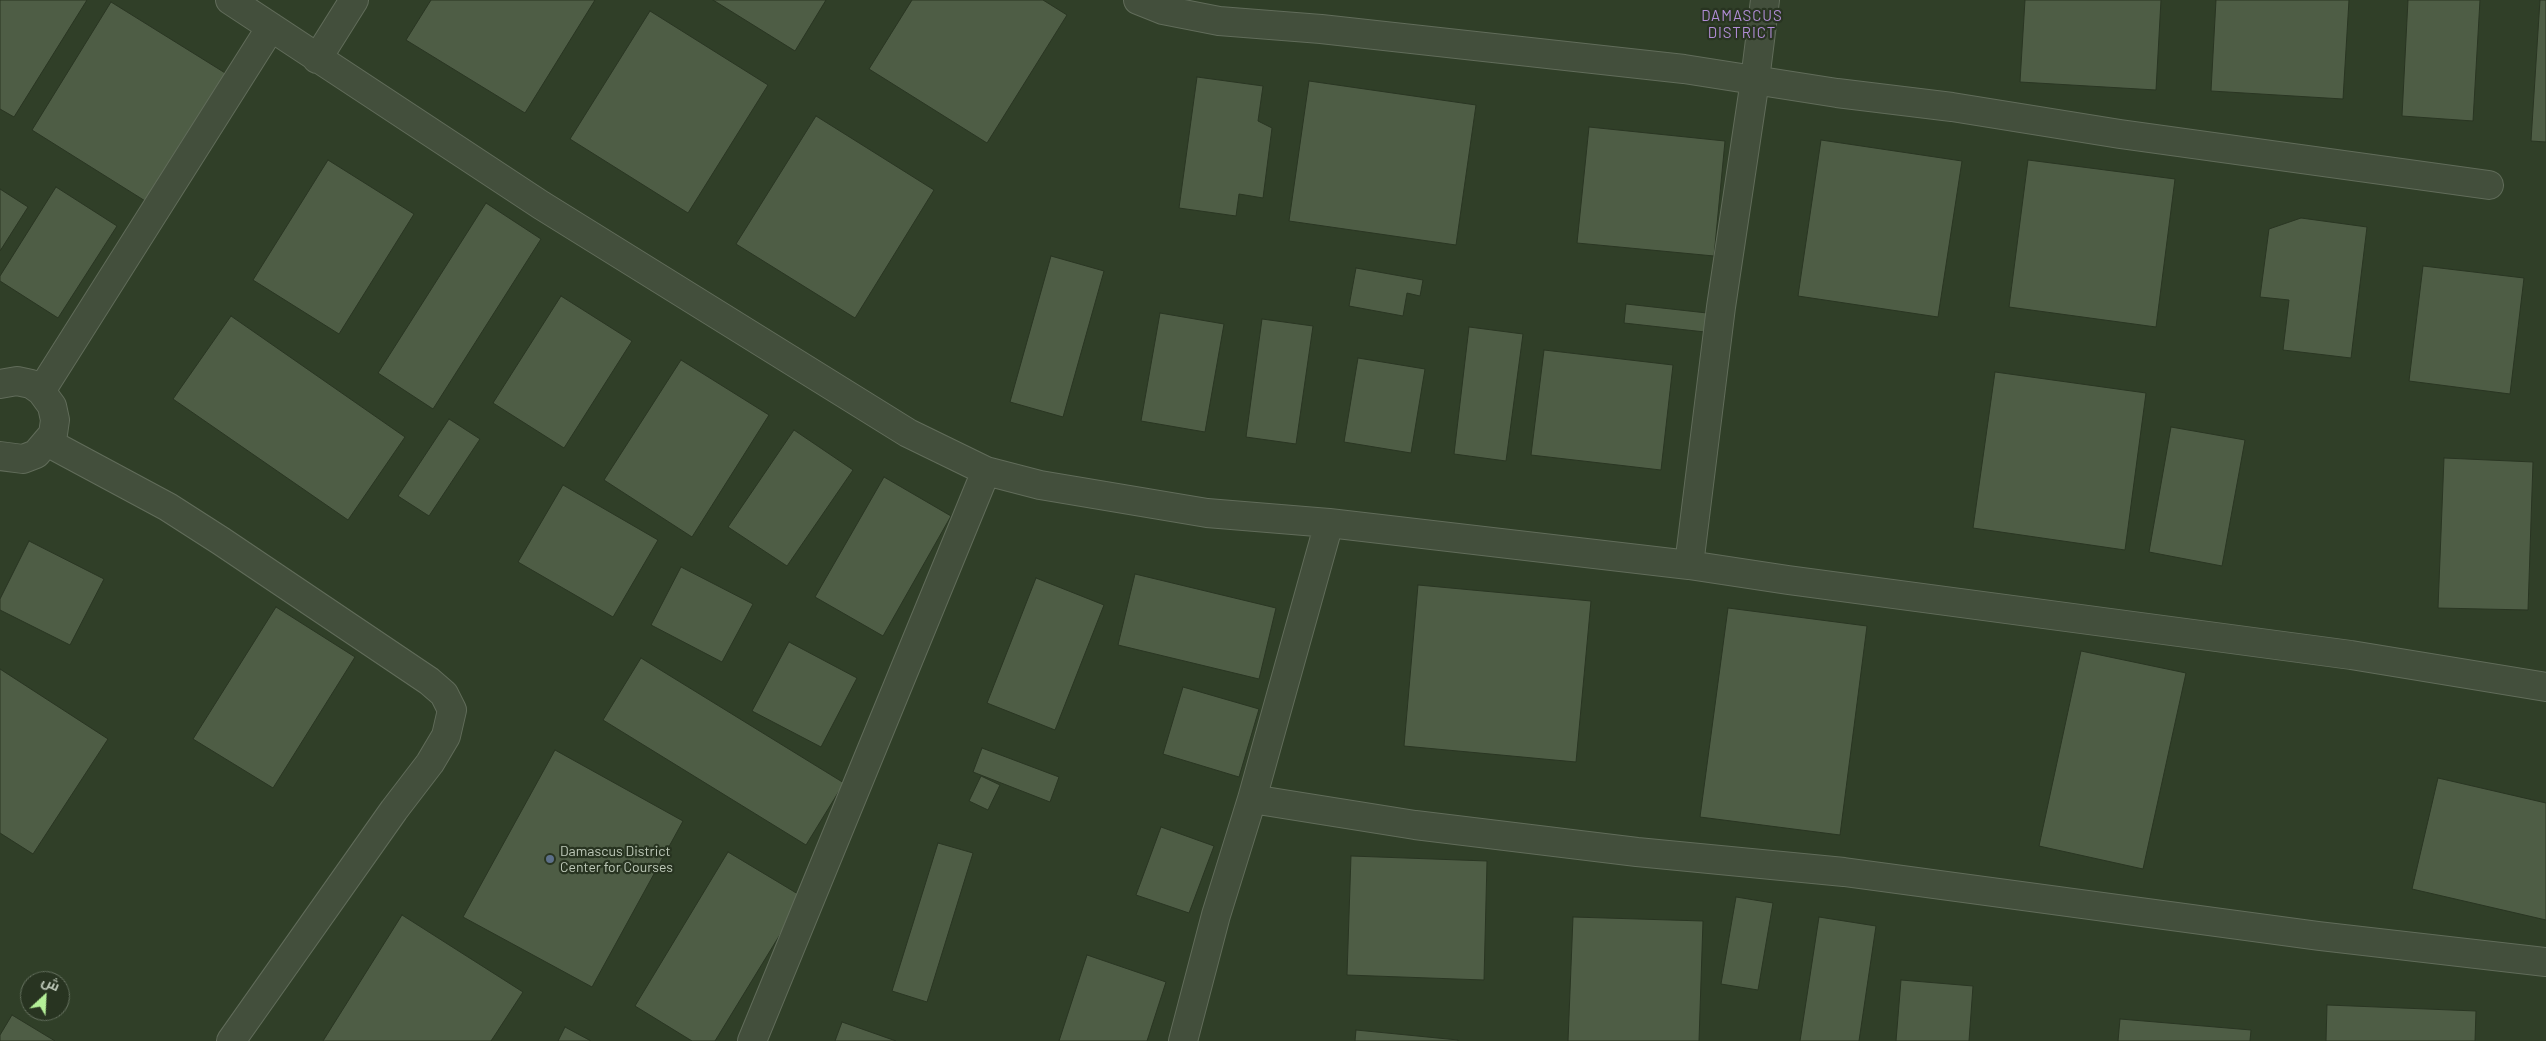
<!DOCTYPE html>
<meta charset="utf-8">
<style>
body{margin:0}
#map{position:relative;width:2546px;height:1041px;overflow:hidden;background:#303f28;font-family:Barlow,Cairo,sans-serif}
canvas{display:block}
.north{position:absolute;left:20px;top:971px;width:50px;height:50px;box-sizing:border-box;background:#283421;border:1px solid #64705e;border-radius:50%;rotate:25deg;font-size:14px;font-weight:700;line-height:20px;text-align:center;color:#bec9b9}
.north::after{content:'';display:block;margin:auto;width:18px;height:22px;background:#b4ef98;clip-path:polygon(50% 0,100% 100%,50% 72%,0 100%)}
</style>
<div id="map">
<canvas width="2546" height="1041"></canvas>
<div class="north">ش</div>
</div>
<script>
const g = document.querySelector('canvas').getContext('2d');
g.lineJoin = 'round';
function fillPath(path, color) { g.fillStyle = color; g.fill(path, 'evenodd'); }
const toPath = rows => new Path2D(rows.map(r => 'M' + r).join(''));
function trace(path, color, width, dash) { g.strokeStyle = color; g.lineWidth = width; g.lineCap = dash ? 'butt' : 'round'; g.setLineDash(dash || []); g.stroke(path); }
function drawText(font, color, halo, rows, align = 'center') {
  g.font = font + ' Barlow,sans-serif'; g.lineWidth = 4.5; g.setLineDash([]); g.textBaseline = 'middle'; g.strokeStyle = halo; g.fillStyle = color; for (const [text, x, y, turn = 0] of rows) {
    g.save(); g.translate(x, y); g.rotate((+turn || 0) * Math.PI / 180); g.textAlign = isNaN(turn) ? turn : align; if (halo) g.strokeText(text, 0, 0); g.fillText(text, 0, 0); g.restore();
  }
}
const building = toPath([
 [0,0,87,0,14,117,0,109,0,0],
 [431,0,595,0,525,113,406,40,431,0],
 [713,0,826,0,795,51,713,0],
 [912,0,1043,0,1067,15,987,143,869,69,912,0],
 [2025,0,2161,0,2156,90,2020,82,2025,0],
 [2216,0,2349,0,2343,99,2211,91,2216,0],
 [2408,0,2480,0,2473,121,2402,116,2408,0],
 [2540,0,2546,0,2546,142,2531,141,2540,0],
 [111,2,230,76,150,204,32,130,111,2],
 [650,11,768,85,688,213,570,139,650,11],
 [1197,77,1263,86,1258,121,1272,128,1263,198,1239,194,1236,216,1179,208,1197,77],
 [1309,81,1476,105,1456,245,1289,221,1309,81],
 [816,116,934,190,855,318,736,244,816,116],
 [1589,127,1725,141,1714,256,1577,243,1589,127],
 [1821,140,1962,161,1938,317,1798,296,1821,140],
 [328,160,414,214,339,334,253,280,328,160],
 [2028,160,2175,179,2156,327,2009,307,2028,160],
 [56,187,117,226,58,318,0,281,0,276,56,187],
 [0,189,28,207,0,251,0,189],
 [486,203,541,239,433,409,378,373,486,203],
 [2301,218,2367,227,2351,358,2283,350,2289,300,2260,297,2269,229,2301,218],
 [1051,256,1104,271,1063,417,1010,402,1051,256],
 [2423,266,2524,278,2510,394,2409,381,2423,266],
 [1356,268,1423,280,1420,296,1407,293,1403,316,1349,306,1356,268],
 [561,296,632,341,564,448,493,403,561,296],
 [1626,304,1707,313,1705,332,1624,323,1626,304],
 [1160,313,1224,324,1205,432,1141,421,1160,313],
 [231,316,405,437,348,520,173,399,231,316],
 [1262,319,1313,326,1296,444,1246,437,1262,319],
 [1469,327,1523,334,1506,461,1454,454,1469,327],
 [1544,350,1673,365,1661,470,1531,455,1544,350],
 [1358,358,1425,369,1411,453,1344,442,1358,358],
 [681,360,769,415,692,537,604,480,681,360],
 [1995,372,2146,393,2125,550,1973,528,1995,372],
 [449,419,480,439,429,516,398,496,449,419],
 [2171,427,2245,440,2222,566,2149,552,2171,427],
 [794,430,853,470,787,566,728,527,794,430],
 [2444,458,2533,462,2528,610,2438,608,2444,458],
 [884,477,951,516,883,636,815,597,884,477],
 [563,485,658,540,613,617,518,562,563,485],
 [29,541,104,579,70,645,0,610,0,599,29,541],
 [681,567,753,604,722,662,651,625,681,567],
 [1135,574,1276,608,1259,679,1118,645,1135,574],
 [1036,578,1104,605,1055,730,987,703,1036,578],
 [1418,585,1591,601,1576,762,1404,746,1418,585],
 [276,607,355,657,273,788,193,739,276,607],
 [1728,608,1867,626,1840,835,1700,817,1728,608],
 [789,642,857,678,821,747,752,711,789,642],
 [2081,651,2186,673,2143,869,2039,846,2081,651],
 [641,658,844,783,806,845,603,720,641,658],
 [0,669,108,739,33,854,0,833,0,669],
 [1183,687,1259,709,1239,777,1163,754,1183,687],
 [982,748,1059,777,1050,802,973,772,982,748],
 [555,750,683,821,592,987,463,917,555,750],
 [981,776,1000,785,988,810,969,801,981,776],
 [2438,778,2546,803,2546,920,2412,889,2438,778],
 [1161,827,1214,846,1189,913,1136,895,1161,827],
 [938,843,973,853,927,1002,892,991,938,843],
 [728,852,803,897,715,1041,692,1041,635,1006,728,852],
 [1351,856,1487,861,1484,980,1347,975,1351,856],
 [1736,897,1773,903,1758,990,1721,984,1736,897],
 [402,915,523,992,491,1041,323,1041,402,915],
 [1573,917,1703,921,1699,1041,1568,1041,1573,917],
 [1819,917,1876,926,1859,1041,1800,1041,1819,917],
 [1087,955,1166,982,1147,1041,1059,1041,1087,955],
 [1901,980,1973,986,1969,1041,1896,1041,1901,980],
 [2327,1005,2476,1011,2475,1041,2326,1041,2327,1005],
 [12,1015,55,1041,0,1041,0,1035,12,1015],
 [2120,1019,2251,1030,2250,1041,2118,1041,2120,1019],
 [842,1022,896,1041,835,1041,842,1022],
 [565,1027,591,1041,558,1041,565,1027],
 [1356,1030,1458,1040,1458,1041,1355,1041,1356,1030]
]);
fillPath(building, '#4e5d45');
trace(building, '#2a3623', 1);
const minor = toPath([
 [230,0,541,205,908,433,986,471,1040,485,1207,513,1329,523,1689,565,1788,580,2351,655,2546,687],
 [1138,0,1163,10,1219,21,1321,29,1684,69,1837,93,1952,107,2120,134,2489,185],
 [317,59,354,0],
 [0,384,17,381,31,384,41,391,52,406,55,420,53,434,36,454,23,459,0,456],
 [41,391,271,27],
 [47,442,168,507,221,541,429,681,444,694,452,710,446,736,430,763,394,810,231,1041],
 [1689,565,1721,307,1755,80,1765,0],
 [1252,799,1415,825,1637,852,1844,872,2319,936,2546,962],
 [752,1041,986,471],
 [1183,1041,1216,915,1252,799,1329,523]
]);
trace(minor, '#616c5a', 30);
trace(minor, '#434f3c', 28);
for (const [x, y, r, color] of [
 [550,859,5,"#5c6f8a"]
]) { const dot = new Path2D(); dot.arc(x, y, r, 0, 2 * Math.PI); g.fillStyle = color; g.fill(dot); trace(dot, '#283421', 2); }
drawText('14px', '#bec9b9', '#283421', [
 ["Damascus District",560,851],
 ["Center for Courses",560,867]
], 'left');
g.letterSpacing = '1px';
drawText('15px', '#b18dd6', '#283421', [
 ["DAMASCUS",1742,16],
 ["DISTRICT",1742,33]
]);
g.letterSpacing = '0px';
</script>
